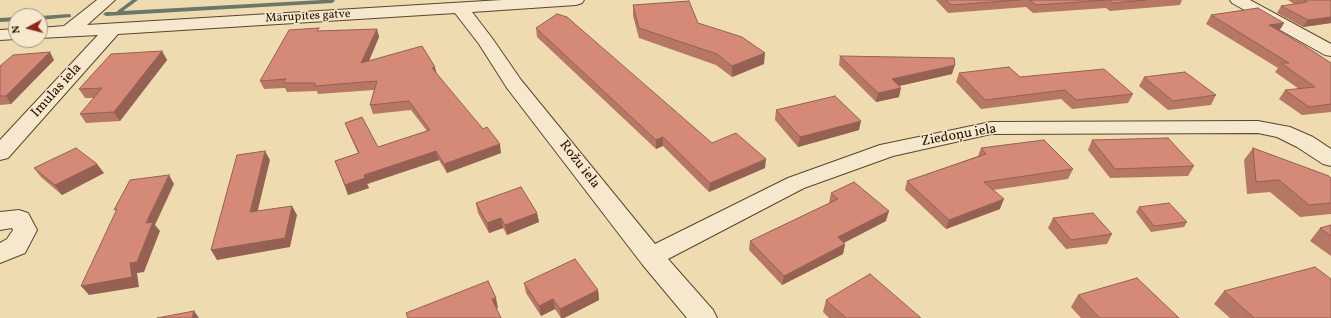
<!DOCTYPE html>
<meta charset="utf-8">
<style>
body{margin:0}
#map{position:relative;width:1331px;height:318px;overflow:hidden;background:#efdbb0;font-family:Vollkorn,serif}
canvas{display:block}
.north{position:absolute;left:8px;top:8px;width:40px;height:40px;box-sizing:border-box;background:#f5e8cc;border:1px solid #a2937b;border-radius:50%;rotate:263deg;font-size:11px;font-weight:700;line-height:16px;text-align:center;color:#261401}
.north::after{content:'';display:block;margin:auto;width:14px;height:18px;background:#8f2418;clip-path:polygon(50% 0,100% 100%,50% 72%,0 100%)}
</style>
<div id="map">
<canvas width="1331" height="318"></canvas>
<div class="north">N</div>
</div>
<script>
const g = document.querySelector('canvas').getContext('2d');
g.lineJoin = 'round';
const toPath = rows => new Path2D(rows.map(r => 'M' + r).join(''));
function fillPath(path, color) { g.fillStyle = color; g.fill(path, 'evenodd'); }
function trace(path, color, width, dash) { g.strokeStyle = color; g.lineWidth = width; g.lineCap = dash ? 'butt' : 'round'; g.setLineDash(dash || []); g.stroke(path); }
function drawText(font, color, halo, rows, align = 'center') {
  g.font = font + ' Vollkorn,serif'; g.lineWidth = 3; g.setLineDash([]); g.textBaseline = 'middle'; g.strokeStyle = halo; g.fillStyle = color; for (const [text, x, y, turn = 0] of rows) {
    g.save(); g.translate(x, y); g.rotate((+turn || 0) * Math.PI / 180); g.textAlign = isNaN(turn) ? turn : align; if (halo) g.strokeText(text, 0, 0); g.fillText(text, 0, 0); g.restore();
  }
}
fillPath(toPath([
 [132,0,138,0,123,11,322,0,334,0,335,1,332,3,106,16,103,14,106,12,116,12,132,0],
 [69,14,71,15,71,17,40,20,40,16,69,14],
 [16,17,16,21,0,22,0,18,16,17]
]), '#6c7867');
const minor = toPath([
 [97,0,115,0,87,25,502,0,584,0,582,3,576,5,472,12,492,38,521,80,655,244,788,178,880,145,991,122,1258,121,1290,127,1313,137,1331,149,1331,166,1323,164,1297,147,1277,137,1258,133,991,134,893,156,804,188,668,259,713,310,717,318,687,318,642,264,507,88,479,44,455,13,118,34,8,158,0,160,0,140,98,35,40,38,40,28,64,26,97,0],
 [1230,0,1250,0,1331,44,1331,56,1325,55,1232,3,1230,0],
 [16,29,16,39,0,40,0,30,16,29],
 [19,210,28,213,37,230,25,253,0,263,0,243,7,239,13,230,12,228,0,230,0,212,19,210]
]);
trace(minor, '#58462d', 2);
fillPath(minor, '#f5e8cc');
fillPath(toPath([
 [936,0,1182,0,1180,5,1110,11,1106,8,1033,13,1026,7,948,13],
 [1288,0,1331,0,1331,23,1303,27,1277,13,1281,6,1294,4],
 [633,5,698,23,764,64,732,77,716,65,639,38,633,16],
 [1211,15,1284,23,1279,31,1331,63,1331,112,1302,115,1279,99,1285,90,1299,89,1275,72,1278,68,1206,24],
 [536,28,712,143,765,168,709,192,663,146,656,149,537,37],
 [377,29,379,37,369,61,437,74,501,153,447,173,439,160,367,184,369,188,348,195,335,161,358,153,348,131,345,123,378,147,427,131,411,110,373,114,370,105,374,90,318,94,317,91,287,92,285,88,264,89,260,81,319,31],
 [162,51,167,60,120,121,86,123,80,114,94,98,85,98,79,89],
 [840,56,952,74,899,86,899,97,876,102,839,65],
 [54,60,11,104,0,105,0,66],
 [959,73,1020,77,1133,94,1128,103,1072,109,1061,99,981,109,956,82],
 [1144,77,1216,95,1211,105,1168,110,1139,86],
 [776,110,859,130,798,147,775,120],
 [1092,140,1194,166,1188,176,1110,178,1088,150],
 [981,148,1073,169,1068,179,993,190,1000,209,946,229,905,190,907,181,978,156],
 [1253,148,1331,178,1331,214,1300,217,1270,192,1247,194,1244,160],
 [34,168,104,173,62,195,41,177],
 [831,193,886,221,844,243,845,244,843,254,782,285,749,250,750,241,829,203],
 [476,203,537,213,539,222,507,235,503,228,489,233,478,213],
 [1139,207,1187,222,1184,227,1151,232,1136,212],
 [1053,218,1112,234,1107,244,1066,249,1048,228],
 [1331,225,1331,256,1310,241,1320,228],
 [524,283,598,290,599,300,564,318,561,318,555,309,541,316,526,293],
 [1224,291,1331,318,1230,318,1214,304],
 [1078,295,1179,318,1081,318,1071,307],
 [826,300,921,318,829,318,823,312]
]), '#b67765');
fillPath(toPath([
 [1331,17,1331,23,1303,27,1308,20],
 [1284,23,1279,31,1269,25],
 [377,29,379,37,364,72,361,63],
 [162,51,167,60,120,121,114,112],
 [50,52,54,60,11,104,6,96],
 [765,53,764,64,732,77,732,66],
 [955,65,952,74,890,88,892,79],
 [435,67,437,75,432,68],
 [901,88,899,97,876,102,878,93],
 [861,121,859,130,798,147,800,137],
 [663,137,663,146,656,149,656,140],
 [500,144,501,153,447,173,444,164],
 [265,151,270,160,255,222,250,212],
 [436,151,439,160,367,184,369,188,348,195,345,185,364,175],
 [766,159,765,168,709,192,710,183],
 [97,164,104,173,62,195,55,185],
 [169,175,174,184,155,225,160,231,144,272,137,273,139,287,89,295,81,286,130,263,146,223],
 [1004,199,1000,209,946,229,949,220],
 [292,206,297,215,290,247,217,260,211,250],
 [889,211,886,221,835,247,838,237],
 [537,213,539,222,507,235,505,225],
 [501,218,503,228,489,233,487,223],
 [845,244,843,254,782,285,784,276],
 [598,290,599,300,564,318,561,318,560,309],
 [496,298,498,308,494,309,492,299],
 [553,299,555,309,541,316,539,306],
 [194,311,199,318,192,318]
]), '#946153');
const building = toPath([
 [946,0,1020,0,951,5,946,0],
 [1030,0,1107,0,1036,5,1030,0],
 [1109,0,1146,0,1113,3,1109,0],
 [1304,0,1331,0,1331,17,1308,20,1281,6,1307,2,1304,0],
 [689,1,698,23,742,37,765,53,732,66,717,54,639,28,633,5,689,1],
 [1258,8,1284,23,1269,25,1305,46,1331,63,1331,104,1309,107,1285,90,1315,87,1281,63,1289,63,1211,15,1258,8],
 [557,14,567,17,712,143,736,133,766,159,710,183,663,137,656,140,536,28,557,14],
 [319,28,317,31,377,29,361,63,422,46,435,67,432,68,483,129,487,127,500,144,444,164,436,151,364,175,365,178,345,185,335,161,359,153,345,123,362,117,378,147,430,130,409,101,370,105,377,81,315,86,315,83,283,83,286,79,260,81,289,30,319,28],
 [162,51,114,112,80,114,102,88,79,89,111,54,162,51],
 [50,52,6,96,0,96,0,66,13,55,50,52],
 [840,56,954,58,955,65,892,79,901,88,878,93,840,56],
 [1009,67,1020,77,1104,69,1133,94,1076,100,1065,90,985,100,959,73,1009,67],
 [1185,72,1216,95,1173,101,1144,77,1185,72],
 [835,96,861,121,800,137,776,110,835,96],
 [1168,138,1194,166,1115,169,1092,140,1168,138],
 [1044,140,1073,169,984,182,1004,199,949,220,907,181,986,154,981,148,1044,140],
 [76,148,97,164,55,185,34,168,76,148],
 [1253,148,1329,176,1331,178,1331,203,1309,205,1279,180,1256,182,1253,148],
 [265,151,250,212,292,206,285,238,211,250,237,155,265,151],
 [169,175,146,223,153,222,137,262,130,263,132,277,81,286,117,209,114,210,130,180,169,175],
 [854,182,889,211,838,237,845,244,784,276,750,241,838,199,831,193,854,182],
 [521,187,537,213,505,225,501,218,487,223,476,203,521,187],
 [1169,203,1187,222,1154,226,1139,207,1169,203],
 [1093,213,1112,234,1071,240,1053,218,1093,213],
 [1331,225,1331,236,1320,228,1331,225],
 [575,259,598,290,560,309,553,299,539,306,524,283,575,259],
 [1315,267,1331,279,1331,318,1254,318,1224,291,1315,267],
 [870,274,921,318,846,318,826,300,870,274],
 [1137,278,1179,318,1100,318,1078,295,1137,278],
 [488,281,496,298,492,299,501,318,408,318,406,313,488,281],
 [194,311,192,318,157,318,194,311]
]);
fillPath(building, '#d48a76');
trace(building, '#946153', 1);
drawText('12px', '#261401', '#f5e8cc', [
 ["Mārupītes gatve",308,17,-3]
]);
drawText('14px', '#261401', '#f5e8cc', [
 ["Imulas iela",57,91,-48],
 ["Ziedoņu iela",959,136,-10],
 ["Rožu iela",579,165,52]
]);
</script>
